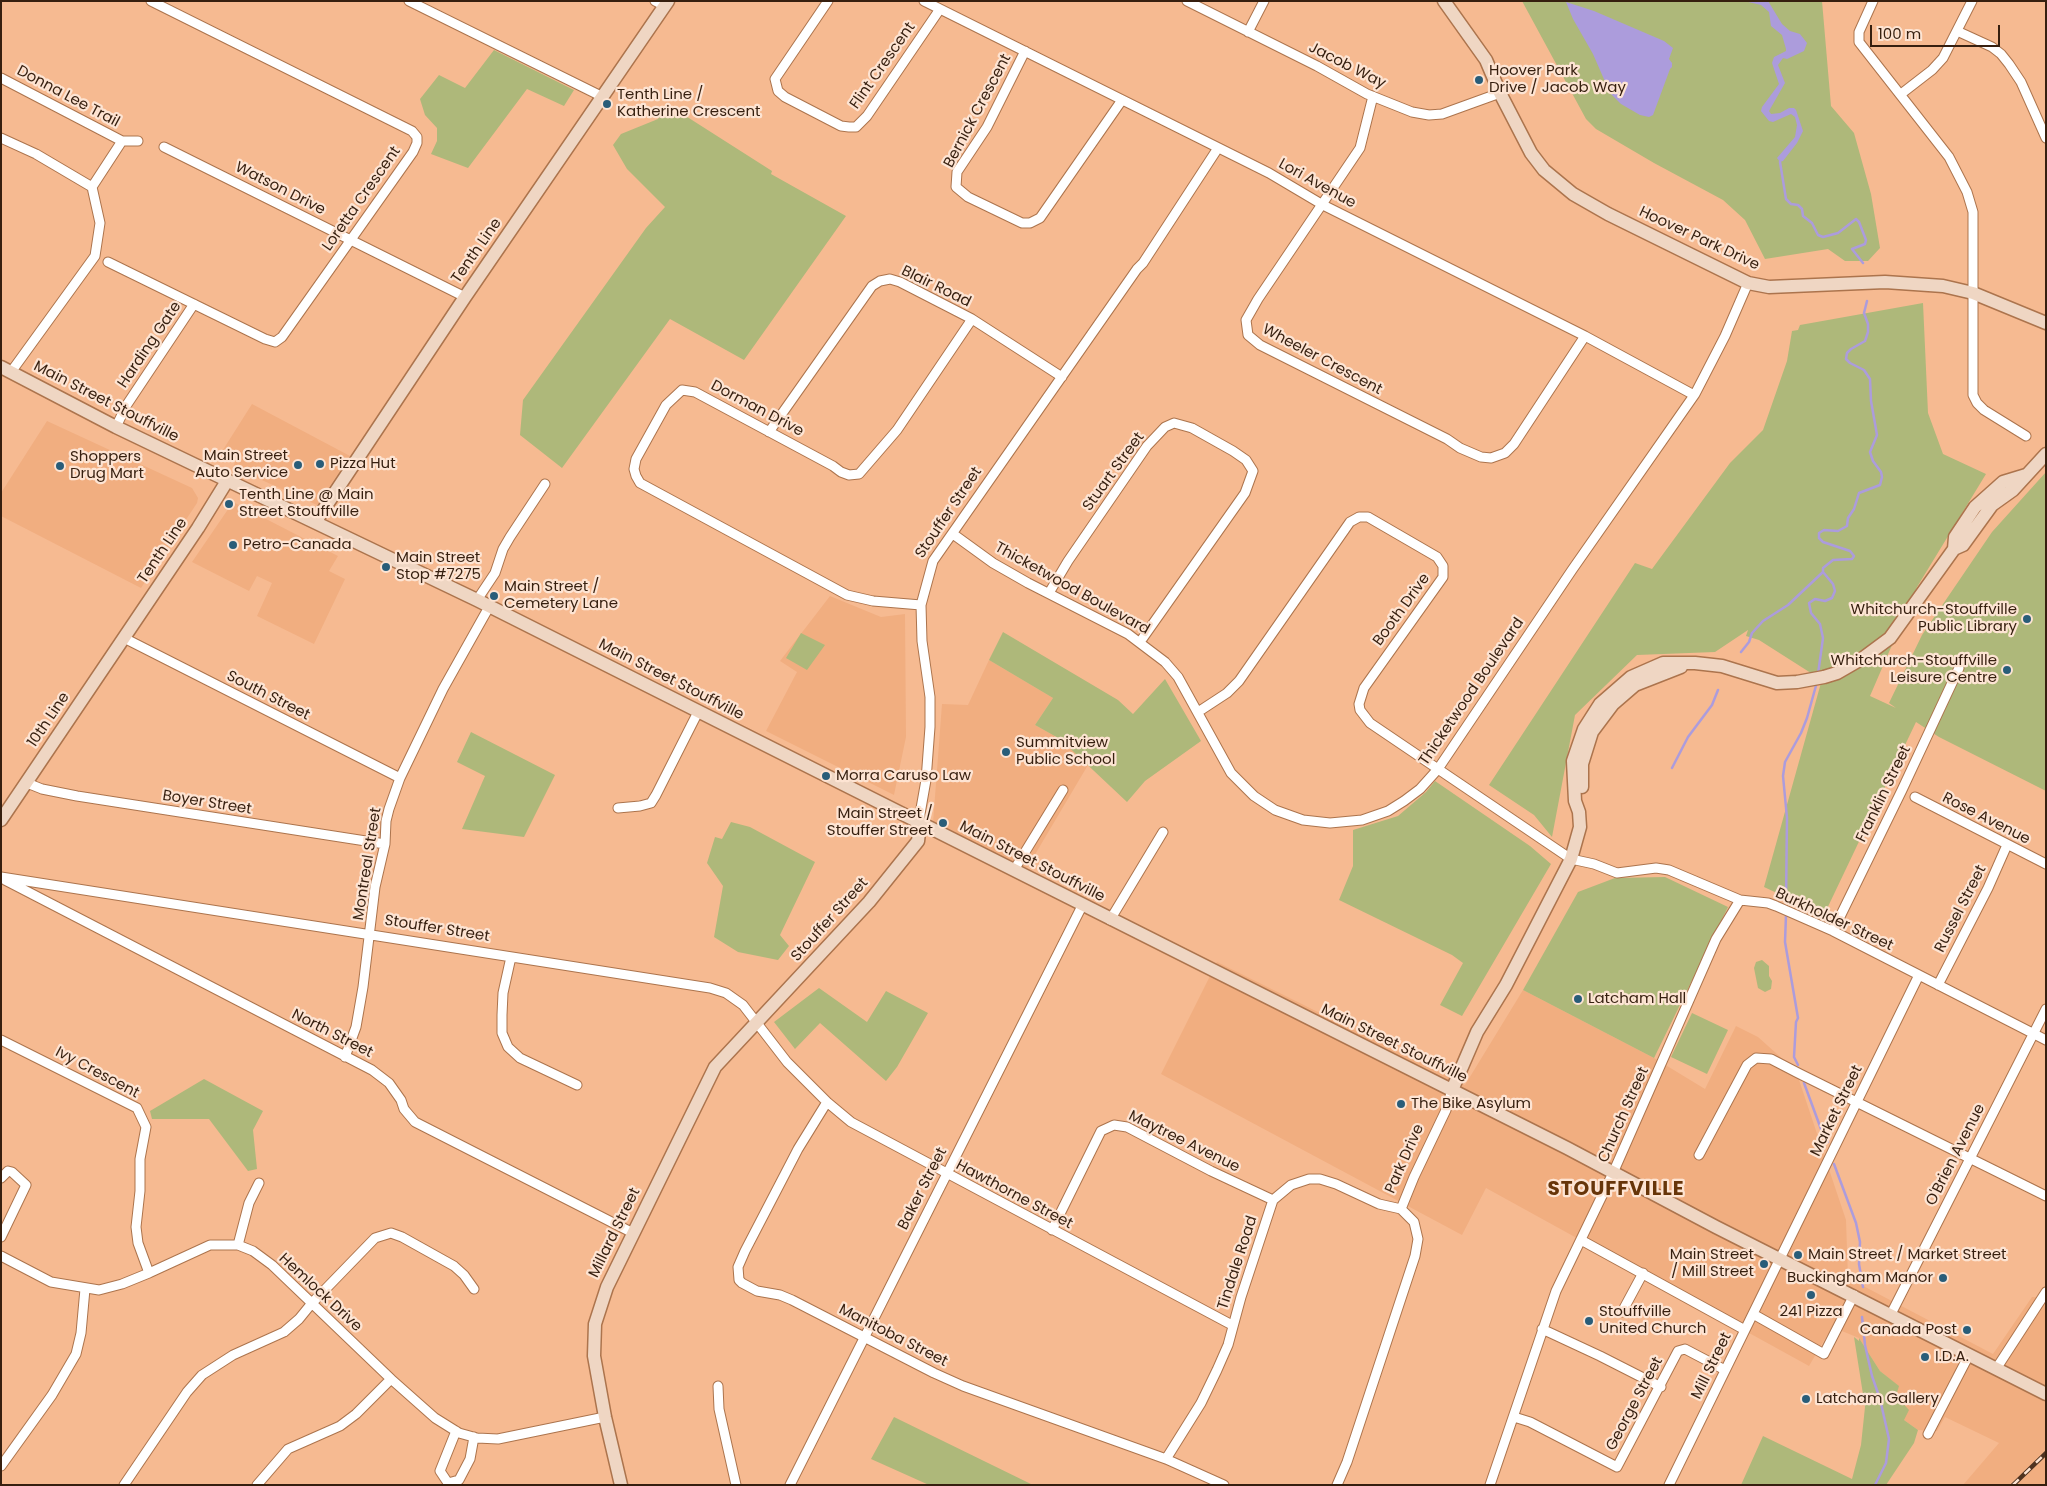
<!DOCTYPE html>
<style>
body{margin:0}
#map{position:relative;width:2047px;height:1486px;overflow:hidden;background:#f6ba91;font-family:Poppins,sans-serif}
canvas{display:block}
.frame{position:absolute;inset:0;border:2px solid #361f0f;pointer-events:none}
.scale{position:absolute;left:1870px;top:25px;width:130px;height:22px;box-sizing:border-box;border:2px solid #361f0f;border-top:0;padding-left:6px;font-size:15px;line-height:18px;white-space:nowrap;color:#361f0f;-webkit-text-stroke:4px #fde4d3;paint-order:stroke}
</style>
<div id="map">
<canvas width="2047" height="1486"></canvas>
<div class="frame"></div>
<div class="scale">100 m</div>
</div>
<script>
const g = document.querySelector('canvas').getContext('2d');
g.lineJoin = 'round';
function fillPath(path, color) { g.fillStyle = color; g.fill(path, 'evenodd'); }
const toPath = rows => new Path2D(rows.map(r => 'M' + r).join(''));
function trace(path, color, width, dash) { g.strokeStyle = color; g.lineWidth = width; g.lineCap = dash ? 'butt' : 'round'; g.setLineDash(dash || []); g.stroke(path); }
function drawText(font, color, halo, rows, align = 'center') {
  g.font = font + ' Poppins,sans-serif'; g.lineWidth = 4.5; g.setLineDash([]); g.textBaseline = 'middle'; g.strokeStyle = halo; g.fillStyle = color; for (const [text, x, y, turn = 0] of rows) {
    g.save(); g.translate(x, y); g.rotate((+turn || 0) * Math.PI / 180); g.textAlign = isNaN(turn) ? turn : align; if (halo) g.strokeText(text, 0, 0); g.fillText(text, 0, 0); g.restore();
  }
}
fillPath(toPath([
 [252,404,350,456,317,505,233,467,236,460,221,453],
 [47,421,192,488,198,498,197,503,141,588,1,516,1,493],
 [233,502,338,556,329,571,345,579,314,644,257,616,272,583,257,576,249,591,192,562],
 [830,596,881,617,905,614,906,737,894,795,766,731,797,672,780,661],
 [989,660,1053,698,1035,725,1060,739,1088,765,1027,868,933,823,942,704,968,705],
 [1217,962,1465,1085,1523,990,1654,1058,1705,1089,1736,1026,1758,1037,1796,1071,1846,1220,1848,1278,1993,1354,2032,1297,2046,1298,2046,1485,1963,1485,1999,1443,1945,1417,1937,1431,1918,1430,1904,1420,1896,1396,1898,1386,1880,1371,1859,1338,1832,1327,1809,1366,1486,1188,1462,1235,1161,1074]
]), '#f1ae80');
fillPath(toPath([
 [1522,1,1822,1,1831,106,1854,133,1871,194,1880,248,1868,261,1845,261,1828,249,1765,259,1745,220,1723,200,1654,163,1596,129,1586,119],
 [494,50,574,90,564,106,527,89,468,168,431,154,437,141,437,128,425,115,420,99,439,75,465,88],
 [662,112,670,116,681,113,772,171,771,174,846,216,744,360,670,319,562,468,520,435,523,400,646,228,665,207,627,169,613,145,621,134,658,119],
 [1923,303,1928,413,1943,454,1986,474,1917,587,1870,696,1896,708,1889,703,1922,635,1992,532,2046,472,2046,791,1939,737,1916,722,1824,915,1764,887,1824,672,1823,671,1814,675,1759,640,1746,636,1748,630,1715,652,1637,655,1575,715,1552,837,1534,815,1489,785,1635,563,1652,569,1730,463,1763,430,1787,361,1792,331,1798,330,1800,325],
 [1003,632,1118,700,1133,714,1165,679,1201,741,1145,781,1127,802,1060,739,1035,725,1053,698,989,660],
 [801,633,825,645,807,670,786,658],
 [471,732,555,775,524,837,462,829,485,776,457,762],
 [1435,781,1530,846,1551,864,1462,1016,1440,1005,1463,963,1452,955,1339,900,1353,866,1353,830,1398,816,1426,792],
 [731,822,750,827,815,862,780,935,789,946,778,960,738,952,714,937,723,886,707,863,715,837,722,839],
 [1665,877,1728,907,1654,1058,1523,990,1578,892,1615,878],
 [1762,960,1769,966,1769,976,1772,981,1771,989,1765,992,1758,988,1754,968,1756,962],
 [819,988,867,1022,886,991,928,1013,897,1067,886,1081,820,1023,795,1049,774,1022],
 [1692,1013,1728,1030,1707,1074,1671,1057],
 [204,1079,263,1111,253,1130,257,1169,248,1171,209,1119,152,1119,150,1111],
 [1854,1337,1859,1341,1859,1338,1880,1371,1899,1386,1896,1396,1909,1410,1904,1420,1918,1430,1914,1443,1886,1485,1741,1485,1763,1436,1852,1479,1861,1445,1865,1407],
 [894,1417,1033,1485,929,1485,871,1459]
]), '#aeb87a');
fillPath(toPath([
 [1744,1,1768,1,1782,24,1790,31,1800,34,1807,43,1804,51,1787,59,1783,58,1778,65,1785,83,1769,111,1771,114,1780,113,1789,108,1794,108,1796,110,1803,131,1797,143,1783,161,1780,162,1777,158,1795,137,1797,125,1795,117,1791,114,1773,122,1769,121,1761,111,1762,107,1779,84,1772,63,1774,57,1786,51,1786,49,1782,35,1771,26,1769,12,1761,5],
 [1566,2,1594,11,1664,41,1673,48,1669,59,1672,63,1672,67,1670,69,1653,115,1649,117,1640,115,1621,104,1610,93,1593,54,1573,19]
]), '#ac9cdc');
trace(toPath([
 [1780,162,1786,199,1791,204,1798,205,1802,209,1803,216,1812,223,1818,235,1823,237,1838,233,1856,219,1859,222,1866,240,1865,244,1852,249,1863,263],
 [1741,652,1749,642,1752,633,1763,621,1788,605,1823,572,1823,568,1833,560,1852,559,1854,556,1850,551,1823,542,1819,538,1819,533,1824,530,1838,531,1847,526,1848,518,1854,509,1859,493,1880,485,1882,477,1881,472,1873,461,1870,452,1877,435,1871,401,1870,379,1864,370,1850,363,1846,359,1847,353,1851,349,1865,341,1868,332,1868,324,1864,313,1867,301],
 [1818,674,1823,638,1820,624,1811,613,1809,603,1815,599,1825,601,1832,598,1835,591,1833,584,1823,572],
 [1672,768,1688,737,1712,705,1718,690],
 [1786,902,1787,818,1783,776,1785,762,1801,733,1807,718,1817,682],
 [1786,915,1785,942,1798,1018,1796,1022,1794,1057,1798,1065],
 [1804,1083,1821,1129,1828,1142],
 [1834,1164,1856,1223,1860,1242,1859,1264,1863,1287],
 [1862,1317,1865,1345,1872,1376,1880,1399,1889,1439,1886,1463,1875,1485]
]), '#ac9cdc', 2.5);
const street = toPath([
 [409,1,603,97],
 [655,1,665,6],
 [828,1,775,79,778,91,785,97,841,126,849,127,856,127,867,116,940,9],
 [924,1,1269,173,1323,205,1585,336,1694,395],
 [1187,1,1317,66,1367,94,1412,112,1429,115,1442,114,1500,93],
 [1873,1,1859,32,1859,42,1949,157,1967,192,1973,212,1973,395,1977,403,1984,410,2026,436],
 [1957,31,1992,47,2001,54,2009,64,2021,82,2046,138],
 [1248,32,1264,1],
 [1025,51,987,127,957,172,956,187,968,197,1022,223,1030,223,1040,218,1122,100],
 [1,78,122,141,138,141],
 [1901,94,1932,70,1943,58,1972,1],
 [1373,96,1360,148,1258,299,1246,320,1248,335,1260,345,1447,439,1460,448,1481,457,1491,458,1505,453,1514,444,1585,336],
 [1,138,36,154,92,187,100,223,95,256,11,372],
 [164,147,465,297],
 [92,187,122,141],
 [108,262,265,339,275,342,282,337,413,152,417,143,417,137,412,131,151,1],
 [116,427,126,406,194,304],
 [769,432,872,286,880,281,890,279,900,282,972,319,1062,377],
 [953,534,993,563,1028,583,1128,634,1165,662,1178,677,1231,773,1254,796,1275,810,1303,820,1330,823,1362,820,1388,811,1404,801,1420,789,1438,769,1572,570,1695,394,1725,336,1748,283],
 [1049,593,1068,561,1147,446,1165,427,1174,423,1192,428,1233,451,1246,460,1253,471,1245,493,1140,642],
 [477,600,495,573,503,549,510,537,545,484],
 [921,605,873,601,847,595,640,483,636,476,634,469,636,459,666,405,682,390,695,392,833,466,841,472,849,475,859,474,897,430,972,319],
 [124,638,400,778],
 [1198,712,1227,693,1239,681,1350,522,1359,517,1368,517,1437,557,1443,566,1443,577,1364,688,1359,704,1360,710,1370,723,1571,859,1594,864,1617,873,1656,868,1669,870,1740,900,1768,903,1776,906,1833,931,2046,1040],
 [27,783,42,789,77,796,385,844],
 [1915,797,2046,864],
 [618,808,640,806,651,803,656,795,698,712],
 [920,824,920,814,926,780,930,727,930,697,922,641,921,605,933,561,1137,269,1143,263,1218,148],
 [1014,870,1063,790],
 [1,877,710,988,726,993,743,1005,787,1062,827,1102,851,1122,1232,1325],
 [5,880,372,1070,389,1083,401,1100,404,1109,415,1122,633,1233],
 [1110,920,1163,832],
 [1833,931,1902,790,1959,668],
 [511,957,503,993,502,1015,502,1033,508,1047,520,1058,577,1085],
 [1938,985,1988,888,2007,845],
 [1,1040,137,1108,146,1127,140,1159,140,1191,136,1227,138,1243,149,1273],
 [345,1057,356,1027,363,987,375,887,385,844,386,821,389,809,400,778,443,689,489,607],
 [827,1102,798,1149,745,1251,738,1267,739,1280,742,1283,757,1291,780,1295,792,1300,934,1373,963,1386,1166,1459,1224,1485],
 [1699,1155,1747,1065,1756,1058,1771,1059,1798,1073,2046,1196],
 [1,1178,8,1171,12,1172,26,1185,1,1237],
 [1401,1209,1414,1177,1446,1110,1452,1090],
 [1052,1230,1101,1131,1114,1125,1127,1127,1211,1171,1273,1200],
 [1581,1240,1745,1330],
 [238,1245,249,1203,259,1183],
 [1,1256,51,1282,99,1290,122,1284,149,1273,210,1245,238,1245,253,1251,272,1265,391,1379,435,1418,459,1433,477,1438,498,1439,605,1417],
 [1622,1312,1643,1273],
 [1753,1314,1824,1354,1854,1295],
 [1891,1314,2046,1009],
 [1542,1329,1600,1356,1661,1387],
 [1996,1369,2046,1292],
 [718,1386,719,1409,736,1485],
 [1514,1417,1530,1422,1617,1467],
 [456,1431,440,1471,448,1483,459,1480,470,1459,474,1437],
 [1928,1434,1969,1355],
 [1166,1459,1201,1403,1217,1370,1228,1345,1241,1297,1273,1200,1291,1185,1309,1179,1320,1179,1336,1184,1379,1204,1401,1209,1414,1222,1418,1239,1415,1256,1347,1462,1337,1485],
 [1,1466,52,1395,76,1354,81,1333,85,1289],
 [1617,1467,1678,1351,1685,1349,1725,1370],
 [124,1485,187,1392,202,1375,233,1355,284,1332,299,1319,312,1303,375,1238,391,1233,402,1237,454,1266,464,1275,474,1289],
 [257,1485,288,1449,340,1426,356,1414,391,1379],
 [790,1485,1082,906],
 [1490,1485,1556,1291,1613,1173,1716,939,1740,900],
 [1669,1485,1919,975]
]);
const secondary = toPath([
 [1444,1,1486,60,1500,93,1531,153,1544,170,1573,194,1608,214,1748,283,1769,287,1885,282,1943,286,1973,293,2046,323],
 [1,367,116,427,477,600,1567,1148,1716,1227,2046,1394],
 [316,521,465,297,668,1],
 [1954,549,1955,537,1975,507,2003,482,2026,475],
 [1582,787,1582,764,1592,732,1613,704,1635,685,1681,667],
 [1,820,198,528,227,481],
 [1452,1090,1477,1032,1506,985,1571,859,1580,827,1579,812,1575,801,1573,761,1584,729,1600,704,1631,677,1663,663,1695,663,1722,666,1777,683,1797,682,1824,677,1837,673,1863,658,1890,638,1954,549,1963,545,1992,505,2013,490,2046,454],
 [621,1485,605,1417,594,1356,595,1324,607,1287,715,1067,869,902,918,841,920,824]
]);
trace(street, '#ac744d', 11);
trace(secondary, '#ac744d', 15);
trace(street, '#fff', 9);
trace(secondary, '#efd6c3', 12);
const rail = toPath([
 [2013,1485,2046,1453]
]);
trace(rail, '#4f3320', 4.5);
trace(rail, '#fde4d3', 2.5, [8]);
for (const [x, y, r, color] of [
 [1479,80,5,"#295d79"],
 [607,104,5,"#295d79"],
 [320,464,5,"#295d79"],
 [298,465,5,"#295d79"],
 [60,466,5,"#295d79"],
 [229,504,5,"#295d79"],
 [233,545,5,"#295d79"],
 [386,567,5,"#295d79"],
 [494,596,5,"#295d79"],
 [2027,619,5,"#295d79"],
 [2007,670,5,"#295d79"],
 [1006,752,5,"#295d79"],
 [826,776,5,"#295d79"],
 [943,823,5,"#295d79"],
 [1578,999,5,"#295d79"],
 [1401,1104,5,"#295d79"],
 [1798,1255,5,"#295d79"],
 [1764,1264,5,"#295d79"],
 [1943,1278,5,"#295d79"],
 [1811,1295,5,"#295d79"],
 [1589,1321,5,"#295d79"],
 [1967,1330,5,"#295d79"],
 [1925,1357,5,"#295d79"],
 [1806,1399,5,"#295d79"]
]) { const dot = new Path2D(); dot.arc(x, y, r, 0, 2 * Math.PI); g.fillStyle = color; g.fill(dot); trace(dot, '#fde4d3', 2); }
drawText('15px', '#361f0f', '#fde4d3', [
 ["Flint Crescent",883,66,-55],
 ["Jacob Way",1347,66,27],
 ["Donna Lee Trail",68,97,28],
 ["Bernick Crescent",978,111,-62],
 ["Lori Avenue",1317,184,29],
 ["Watson Drive",280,189,27],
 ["Loretta Crescent",362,199,-55],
 ["Hoover Park Drive",1699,239,25],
 ["Tenth Line",477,251,-55],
 ["Blair Road",936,287,26],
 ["Harding Gate",150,345,-56],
 ["Wheeler Crescent",1322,360,28],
 ["Main Street Stouffville",106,402,27],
 ["Dorman Drive",757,409,28],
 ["Stuart Street",1114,472,-54],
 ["Stouffer Street",949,513,-56],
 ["Tenth Line",163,551,-56],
 ["Thicketwood Boulevard",1072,589,29],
 ["Booth Drive",1402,610,-54],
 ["Main Street Stouffville",671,680,27],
 ["Thicketwood Boulevard",1472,692,-56],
 ["South Street",268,696,27],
 ["10th Line",49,720,-56],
 ["Franklin Street",1884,794,-64],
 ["Boyer Street",207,803,9],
 ["Rose Avenue",1986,819,27],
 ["Main Street Stouffville",1032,862,27],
 ["Montreal Street",368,864,-81],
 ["Russel Street",1961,909,-63],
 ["Stouffer Street",830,920,-48],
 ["Burkholder Street",1834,920,25],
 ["Stouffer Street",437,929,9],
 ["North Street",332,1034,27],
 ["Main Street Stouffville",1394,1044,26],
 ["Ivy Crescent",97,1073,28],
 ["Market Street",1837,1111,-64],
 ["Church Street",1624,1115,-66],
 ["Maytree Avenue",1184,1142,26],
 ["O'Brien Avenue",1956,1155,-63],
 ["Park Drive",1405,1159,-66],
 ["Baker Street",923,1189,-63],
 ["Hawthorne Street",1014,1195,28],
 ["Millard Street",615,1233,-64],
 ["Tindale Road",1238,1263,-72],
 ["Hemlock Drive",320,1293,43],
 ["Manitoba Street",893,1336,27],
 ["Mill Street",1712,1366,-64],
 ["George Street",1635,1404,-62]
]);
drawText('15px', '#361f0f', '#fde4d3', [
 ["Hoover Park",1489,71],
 ["Drive / Jacob Way",1489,88],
 ["Tenth Line /",617,95],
 ["Katherine Crescent",617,112],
 ["Main Street",288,456,"right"],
 ["Auto Service",288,473,"right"],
 ["Shoppers",70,457],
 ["Drug Mart",70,474],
 ["Pizza Hut",330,464],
 ["Tenth Line @ Main",239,495],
 ["Street Stouffville",239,512],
 ["Petro-Canada",243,545],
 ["Main Street",396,558],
 ["Stop #7275",396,575],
 ["Main Street /",504,587],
 ["Cemetery Lane",504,604],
 ["Whitchurch-Stouffville",2017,610,"right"],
 ["Public Library",2017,627,"right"],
 ["Whitchurch-Stouffville",1997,661,"right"],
 ["Leisure Centre",1997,678,"right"],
 ["Summitview",1016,743],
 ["Public School",1016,760],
 ["Morra Caruso Law",836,776],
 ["Main Street /",933,814,"right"],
 ["Stouffer Street",933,831,"right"],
 ["Latcham Hall",1588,999],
 ["The Bike Asylum",1411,1104],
 ["Main Street",1754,1255,"right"],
 ["/ Mill Street",1754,1272,"right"],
 ["Main Street / Market Street",1808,1255],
 ["Buckingham Manor",1933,1278,"right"],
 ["Stouffville",1599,1312],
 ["United Church",1599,1329],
 ["241 Pizza",1811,1312,"center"],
 ["Canada Post",1957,1330,"right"],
 ["I.D.A.",1935,1357],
 ["Latcham Gallery",1816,1399]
], 'left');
g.letterSpacing = '1px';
drawText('bold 20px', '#673509', '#fde4d3', [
 ["STOUFFVILLE",1616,1190]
]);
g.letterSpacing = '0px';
</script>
